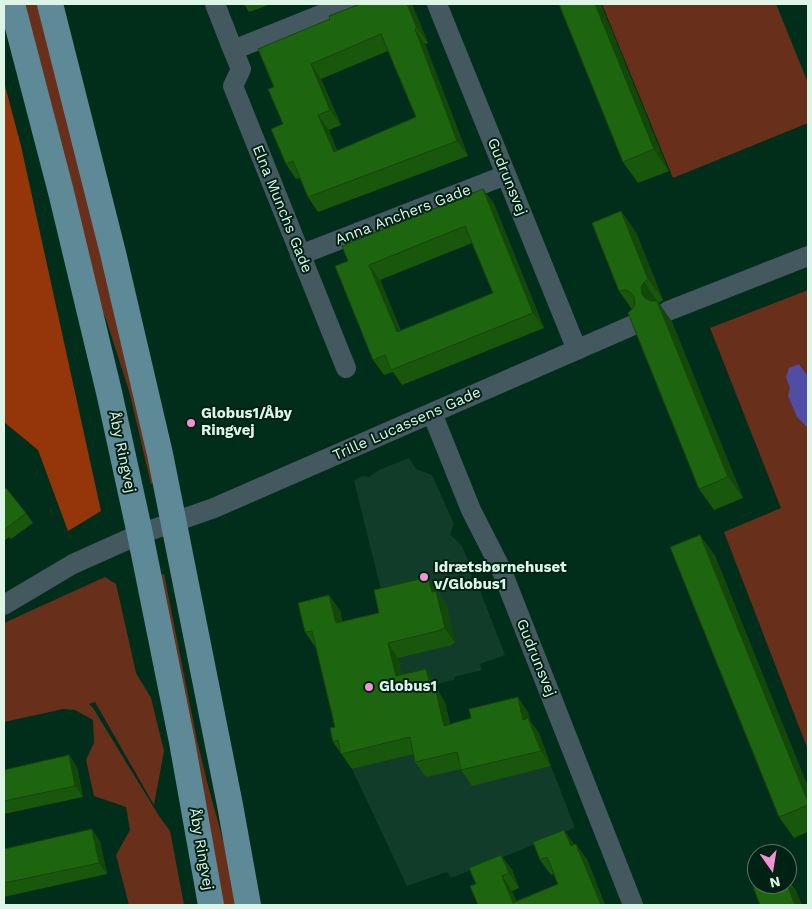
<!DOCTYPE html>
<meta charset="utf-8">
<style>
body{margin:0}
#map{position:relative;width:812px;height:909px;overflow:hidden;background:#002e1b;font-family:"Work Sans",sans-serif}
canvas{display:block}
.frame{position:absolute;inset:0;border:5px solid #ddf5e7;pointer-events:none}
.north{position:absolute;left:747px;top:844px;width:50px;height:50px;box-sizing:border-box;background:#002214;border:1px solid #587668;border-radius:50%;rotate:167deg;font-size:14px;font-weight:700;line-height:20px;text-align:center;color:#ddf5e7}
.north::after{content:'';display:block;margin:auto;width:18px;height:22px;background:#f491d3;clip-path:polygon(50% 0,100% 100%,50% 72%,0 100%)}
</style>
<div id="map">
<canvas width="812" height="909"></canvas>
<div class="frame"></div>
<div class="north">N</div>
</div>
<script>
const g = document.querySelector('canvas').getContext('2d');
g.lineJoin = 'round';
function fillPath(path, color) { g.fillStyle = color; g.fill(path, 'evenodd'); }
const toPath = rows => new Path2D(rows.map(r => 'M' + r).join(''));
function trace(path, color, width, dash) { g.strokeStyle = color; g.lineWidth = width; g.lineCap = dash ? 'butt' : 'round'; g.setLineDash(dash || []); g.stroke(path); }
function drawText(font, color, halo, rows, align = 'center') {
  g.font = font + ' "Work Sans",sans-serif'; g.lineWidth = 4; g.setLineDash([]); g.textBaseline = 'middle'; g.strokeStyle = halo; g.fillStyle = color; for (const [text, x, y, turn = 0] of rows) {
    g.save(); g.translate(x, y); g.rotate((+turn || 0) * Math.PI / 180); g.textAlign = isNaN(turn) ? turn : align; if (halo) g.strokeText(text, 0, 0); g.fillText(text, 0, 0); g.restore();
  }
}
fillPath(toPath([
 [409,458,416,469,432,475,454,524,450,534,462,546,472,570,470,584,479,588,505,655,480,664,482,670,454,677,454,680,406,691,354,481,362,476,369,477,379,470],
 [420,752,454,758,472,785,551,766,575,828,451,878,447,872,407,886,352,769]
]), '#113c2a');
fillPath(toPath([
 [24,4,38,4,77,156,155,483,151,484,129,391,106,319,99,304],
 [602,4,776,4,808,83,808,123,673,178],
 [808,290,808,750,724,532,781,508,710,328],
 [164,574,197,740,207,782,232,873,237,905,223,905,159,575],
 [105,577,116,584,136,673,151,698,164,751,154,805,95,702,89,704,93,708,159,816,170,831,184,905,129,905,116,855,130,830,126,807,94,796,86,760,94,743,93,720,75,710,63,709,4,722,4,623]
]), '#68301b');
fillPath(toPath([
 [4,82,21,146,101,511,68,531,38,450,4,422]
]), '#943609');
fillPath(toPath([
 [799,364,808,377,808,428,797,417,788,396,790,388,786,377,789,368]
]), '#4f4da4');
trace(toPath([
 [215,4,233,50,348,4],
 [437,4,577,350],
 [233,50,241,69,233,86,346,368],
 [300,255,506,175],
 [668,311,808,256],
 [432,413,471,510,501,569,633,905],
 [4,605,73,564,140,534,214,508,638,323]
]), '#43585f', 20);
trace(toPath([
 [12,4,61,192,109,392,140,534,182,742,211,905],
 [50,4,113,253,160,454,230,805,248,905]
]), '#5e8a98', 26);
fillPath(toPath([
 [244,4,271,4,249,12],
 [412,4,428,43,425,44,468,156,318,212,308,197,300,178,296,179,286,164,283,124,274,87,330,19],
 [388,51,416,117,337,151,329,130,341,125,321,79],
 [559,4,669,171,638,183,623,162],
 [483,189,494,204,544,328,402,385,393,372,384,375,373,360,348,261],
 [472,243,493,293,401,331,380,280],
 [636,232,663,300,659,303,672,322,743,498,714,510,699,489,632,309,619,291],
 [4,490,26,513,33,523,11,539,9,537,4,541],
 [700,535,715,556,808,787,808,832,794,838,779,817],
 [439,592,440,596,447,606,455,643,452,644,452,645,398,658,402,674,426,669,437,684,439,693,445,702,450,724,528,712,530,721,539,733,551,766,472,786,461,770,461,769,426,777,415,762,414,754,352,769,333,742,335,727,316,648,305,632,340,610,342,622,379,613],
 [69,755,77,767,83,797,4,814,4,770],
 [100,841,107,874,4,897,4,849],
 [574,844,587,859,605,905,478,905,476,884,501,855,512,870,519,888,512,891,516,901,558,884,553,874,551,875,540,860]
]), '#19570d');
fillPath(toPath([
 [407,4,412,4,428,43,417,28],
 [595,4,601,4,669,171,654,149],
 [415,29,425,44,468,156,457,141],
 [311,64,321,79,341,125,330,110],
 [318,115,329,130,344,167,334,152],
 [483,189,494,204,544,328,533,313],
 [621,211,636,232,663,300,648,279],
 [369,265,380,280,407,348,397,332],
 [644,282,672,322,743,498,728,477,657,316,642,294,641,287],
 [700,535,715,556,808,787,808,802],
 [428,577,439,592,440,596,447,606,455,643,445,628,432,592],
 [329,595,340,610,346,638,336,623],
 [388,643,398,658,406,691,396,676],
 [426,669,437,684,439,693,445,702,454,741,444,726,431,688],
 [518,697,528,712,530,721,539,733,551,766,541,751,523,720],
 [69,755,77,767,83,797,75,786],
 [92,829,100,841,107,874,99,863],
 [564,830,575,845,571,846],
 [576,844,587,859,605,905,601,905],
 [501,855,512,870,519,888,509,873],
 [502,876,512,891,518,905,513,903],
 [787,878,796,890,802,905,795,905,787,884]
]), '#14470a');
const building = toPath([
 [360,4,407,4,417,28,415,29,457,141,308,197,293,161,286,164,271,129,283,124,268,89,274,87,258,49,330,19,329,16,360,4],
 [381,34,416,117,334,152,318,115,330,110,311,64,381,34],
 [559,4,595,4,654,149,623,162,559,4],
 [483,189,533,313,391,370,385,355,373,360,335,266,348,261,342,246,483,189],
 [465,226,493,293,397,332,369,265,465,226],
 [621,211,648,279,644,282,641,287,642,294,646,299,651,301,657,301,728,477,699,489,628,313,633,308,635,304,634,297,630,292,625,290,619,291,592,223,621,211],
 [6,488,26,513,4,530,4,490,6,488],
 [700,535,808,802,808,805,779,817,670,547,700,535],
 [428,577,432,592,436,591,445,628,441,629,442,630,388,643,396,676,426,669,431,688,435,687,444,726,471,718,469,709,518,697,523,720,528,718,541,751,461,770,457,752,415,762,410,737,341,754,338,740,333,742,330,728,335,727,312,631,305,632,298,603,329,595,336,623,379,613,374,590,428,577],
 [69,755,75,786,4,801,4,770,69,755],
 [92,829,99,863,4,883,4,849,92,829],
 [564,830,571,846,576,844,601,905,478,905,470,886,476,884,469,868,501,855,509,873,502,876,513,903,558,884,547,857,540,860,533,842,564,830],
 [757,879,757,884,787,884,795,905,760,905,751,881,757,879]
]);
fillPath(building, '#1d650f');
trace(building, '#14470a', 1);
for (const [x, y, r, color] of [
 [191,423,5,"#f491d3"],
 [424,577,5,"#f491d3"],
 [369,687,5,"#f491d3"]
]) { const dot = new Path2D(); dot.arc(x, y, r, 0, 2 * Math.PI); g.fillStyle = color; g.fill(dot); trace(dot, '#002214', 2); }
drawText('15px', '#ddf5e7', '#002214', [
 ["Gudrunsvej",507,177,68],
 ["Elna Munchs Gade",282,209,68],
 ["Anna Anchers Gade",403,215,-21],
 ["Trille Lucassens Gade",407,424,-24],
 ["Åby Ringvej",122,452,78],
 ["Gudrunsvej",536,658,68],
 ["Åby Ringvej",201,849,80]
]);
drawText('bold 15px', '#ddf5e7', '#002214', [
 ["Globus1/Åby",201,414],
 ["Ringvej",201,431],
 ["Idrætsbørnehuset",434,568],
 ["v/Globus1",434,585],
 ["Globus1",379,687]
], 'left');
</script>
